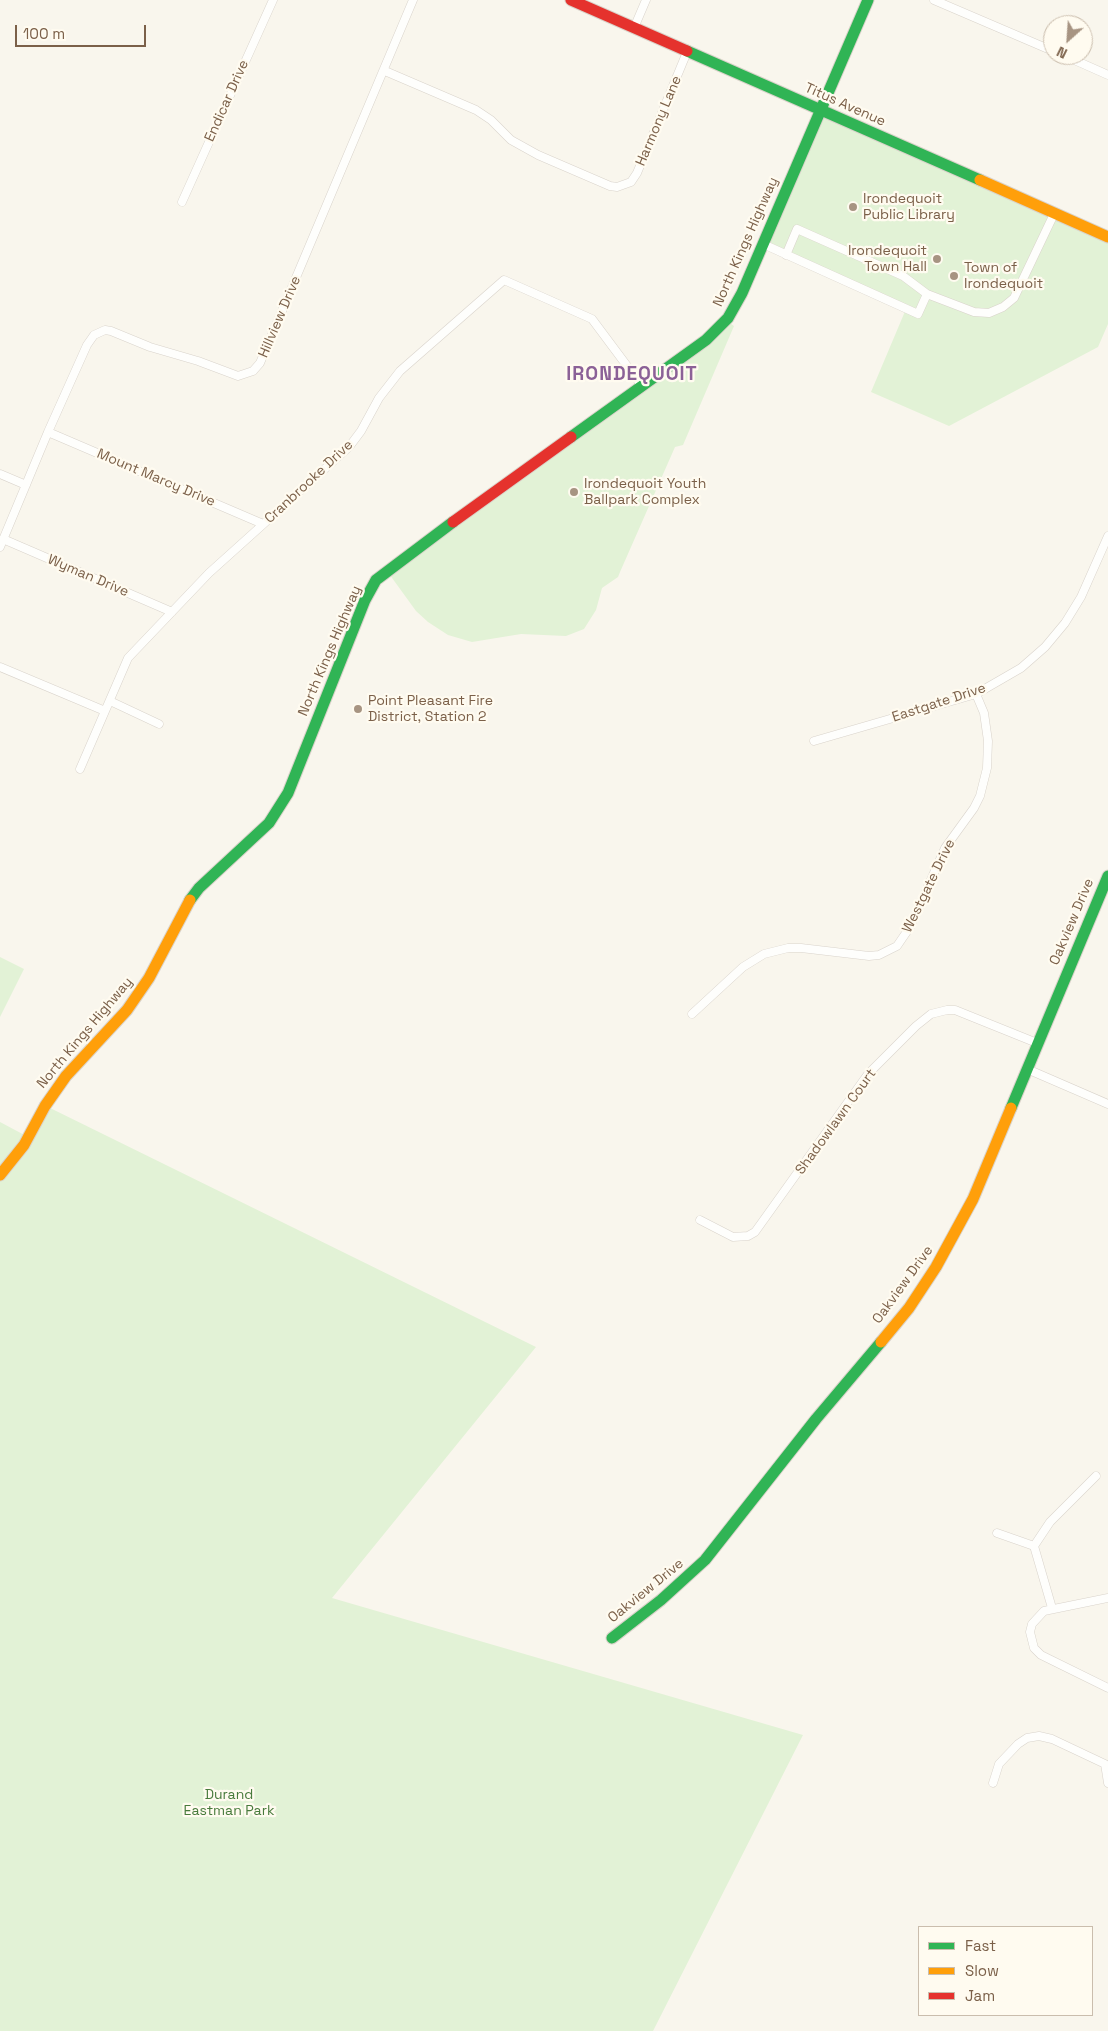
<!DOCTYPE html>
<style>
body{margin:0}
#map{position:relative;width:1108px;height:2031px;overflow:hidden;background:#f9f6ed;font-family:"Space Grotesk",sans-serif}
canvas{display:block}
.legend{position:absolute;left:918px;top:1926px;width:175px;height:90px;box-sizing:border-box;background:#fffbf0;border:1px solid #cabdad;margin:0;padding:6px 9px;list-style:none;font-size:15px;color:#7b6049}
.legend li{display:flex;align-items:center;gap:10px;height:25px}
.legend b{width:25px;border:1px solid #cabdad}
.north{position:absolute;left:1043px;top:15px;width:50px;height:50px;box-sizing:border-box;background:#fffbf0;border:1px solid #cabdad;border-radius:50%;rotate:206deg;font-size:14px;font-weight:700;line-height:20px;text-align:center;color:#7b6049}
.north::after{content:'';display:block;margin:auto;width:18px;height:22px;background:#a79482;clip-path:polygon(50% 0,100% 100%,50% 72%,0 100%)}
.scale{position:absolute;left:15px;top:25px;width:131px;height:22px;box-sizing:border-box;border:2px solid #7b6049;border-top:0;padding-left:6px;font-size:15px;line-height:18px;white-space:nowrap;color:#7b6049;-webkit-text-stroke:4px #fffbf0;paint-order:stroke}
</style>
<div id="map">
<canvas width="1108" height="2031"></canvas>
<ul class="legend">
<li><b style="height:6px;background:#30b455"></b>Fast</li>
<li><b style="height:6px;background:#ff9f0a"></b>Slow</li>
<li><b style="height:6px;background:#e5322d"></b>Jam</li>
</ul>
<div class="north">N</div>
<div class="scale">100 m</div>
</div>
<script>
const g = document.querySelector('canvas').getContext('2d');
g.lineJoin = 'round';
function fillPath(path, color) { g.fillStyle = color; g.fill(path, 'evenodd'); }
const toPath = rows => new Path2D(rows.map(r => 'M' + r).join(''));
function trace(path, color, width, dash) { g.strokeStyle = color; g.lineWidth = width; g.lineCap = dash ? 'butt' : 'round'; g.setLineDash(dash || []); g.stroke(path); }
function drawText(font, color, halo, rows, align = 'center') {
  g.font = font + ' "Space Grotesk",sans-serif'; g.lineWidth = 4.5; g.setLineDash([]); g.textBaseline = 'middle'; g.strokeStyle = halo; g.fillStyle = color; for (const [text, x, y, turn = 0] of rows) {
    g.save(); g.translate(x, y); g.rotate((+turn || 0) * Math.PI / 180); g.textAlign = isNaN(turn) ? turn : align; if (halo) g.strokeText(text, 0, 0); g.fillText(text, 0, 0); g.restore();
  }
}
fillPath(toPath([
 [821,111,1108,237,1108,324,1098,347,949,426,871,392,906,309,762,246],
 [727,321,734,326,683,445,675,447,620,572,618,577,602,588,596,610,584,629,566,636,521,634,472,642,448,635,428,622,416,611,387,571],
 [0,957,24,969,0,1017],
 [46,1106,536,1347,332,1598,803,1735,653,2031,0,2031,0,1122,30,1138]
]), '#e2f2d6');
const street = toPath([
 [934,0,1053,51],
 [634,28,646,0],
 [1063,55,1108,75],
 [385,71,476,110,491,120,511,140,538,155,610,186,617,187,631,182,637,173,687,52],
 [182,202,273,0],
 [763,244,918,314,927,294],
 [786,255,797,229,903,276,927,294,974,312,989,313,1003,307,1014,298,1054,214],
 [48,432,263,524],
 [0,474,26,485],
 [3,539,172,612],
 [0,547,48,432,87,345,94,335,105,330,111,331,150,347,198,361,238,376,253,371,260,363,413,0],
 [0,667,105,711],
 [110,701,159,724],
 [814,741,976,694,1021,668,1045,647,1065,623,1081,597,1108,536],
 [80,769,128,658,209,573,349,447,361,431,379,398,400,371,504,280,592,319,642,386],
 [692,1014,743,967,764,954,788,948,801,948,869,956,879,955,897,946,910,927,945,848,974,808,980,796,987,768,988,741,984,713,976,694],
 [1027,1069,1108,1104],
 [700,1220,733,1237,748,1236,755,1232,868,1074,916,1026,931,1014,947,1010,955,1010,1037,1043],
 [997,1533,1034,1546,1052,1608],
 [1034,1546,1050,1522,1096,1476],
 [1108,1598,1044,1611,1032,1624,1030,1632,1034,1648,1041,1655,1108,1688],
 [993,1783,999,1764,1018,1744,1027,1738,1039,1736,1052,1739,1105,1764,1108,1783]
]);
const fast = toPath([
 [687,51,980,180],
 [571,437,706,340,728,318,742,293,868,0],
 [190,900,199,888,269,823,288,793,365,600,376,580,453,522],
 [1011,1108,1108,876],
 [612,1638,661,1600,705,1560,816,1419,881,1342]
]);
const slow = toPath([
 [980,180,1108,237],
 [0,1175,24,1145,45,1106,66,1076,127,1010,149,978,190,900],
 [881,1342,909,1308,936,1267,973,1199,1011,1108]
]);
const jam = toPath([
 [571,0,687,51],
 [453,522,571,437]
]);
trace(street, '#d9d3cb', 9);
trace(fast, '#dad3ca', 13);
trace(slow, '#dad3ca', 13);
trace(jam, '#dad3ca', 13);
trace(street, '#fefefc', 8);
trace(fast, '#30b455', 11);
trace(slow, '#ff9f0a', 11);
trace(jam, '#e5322d', 11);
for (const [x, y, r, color] of [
 [853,207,5,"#a79482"],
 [937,259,5,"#a79482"],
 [954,276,5,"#a79482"],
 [574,492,5,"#a79482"],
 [358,709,5,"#a79482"]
]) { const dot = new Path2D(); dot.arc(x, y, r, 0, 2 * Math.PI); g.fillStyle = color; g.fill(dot); trace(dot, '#fffbf0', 2); }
drawText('14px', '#7b6049', '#fffbf0', [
 ["Endicar Drive",227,101,-66],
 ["Titus Avenue",845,105,24],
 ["Harmony Lane",659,121,-67],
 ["North Kings Highway",746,242,-66],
 ["Hillview Drive",280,317,-67],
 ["Mount Marcy Drive",156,478,23],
 ["Cranbrooke Drive",309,482,-43],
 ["Wyman Drive",88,576,23],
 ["North Kings Highway",330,651,-67],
 ["Eastgate Drive",939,703,-18],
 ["Westgate Drive",929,886,-64],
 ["Oakview Drive",1072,922,-67],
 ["North Kings Highway",85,1033,-50],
 ["Shadowlawn Court",836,1122,-54],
 ["Oakview Drive",903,1285,-54],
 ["Oakview Drive",646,1591,-39]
]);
drawText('14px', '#7b6049', '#fffbf0', [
 ["Irondequoit",863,199],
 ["Public Library",863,215],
 ["Irondequoit",927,251,"right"],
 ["Town Hall",927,267,"right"],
 ["Town of",964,268],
 ["Irondequoit",964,284],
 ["Irondequoit Youth",584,484],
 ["Ballpark Complex",584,500],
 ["Point Pleasant Fire",368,701],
 ["District, Station 2",368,717]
], 'left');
drawText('14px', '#487b3c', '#fffbf0', [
 ["Durand",229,1795],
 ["Eastman Park",229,1811]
]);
g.letterSpacing = '1px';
drawText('bold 19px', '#8b6197', '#fffbf0', [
 ["IRONDEQUOIT",632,375]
]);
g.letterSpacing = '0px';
</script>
